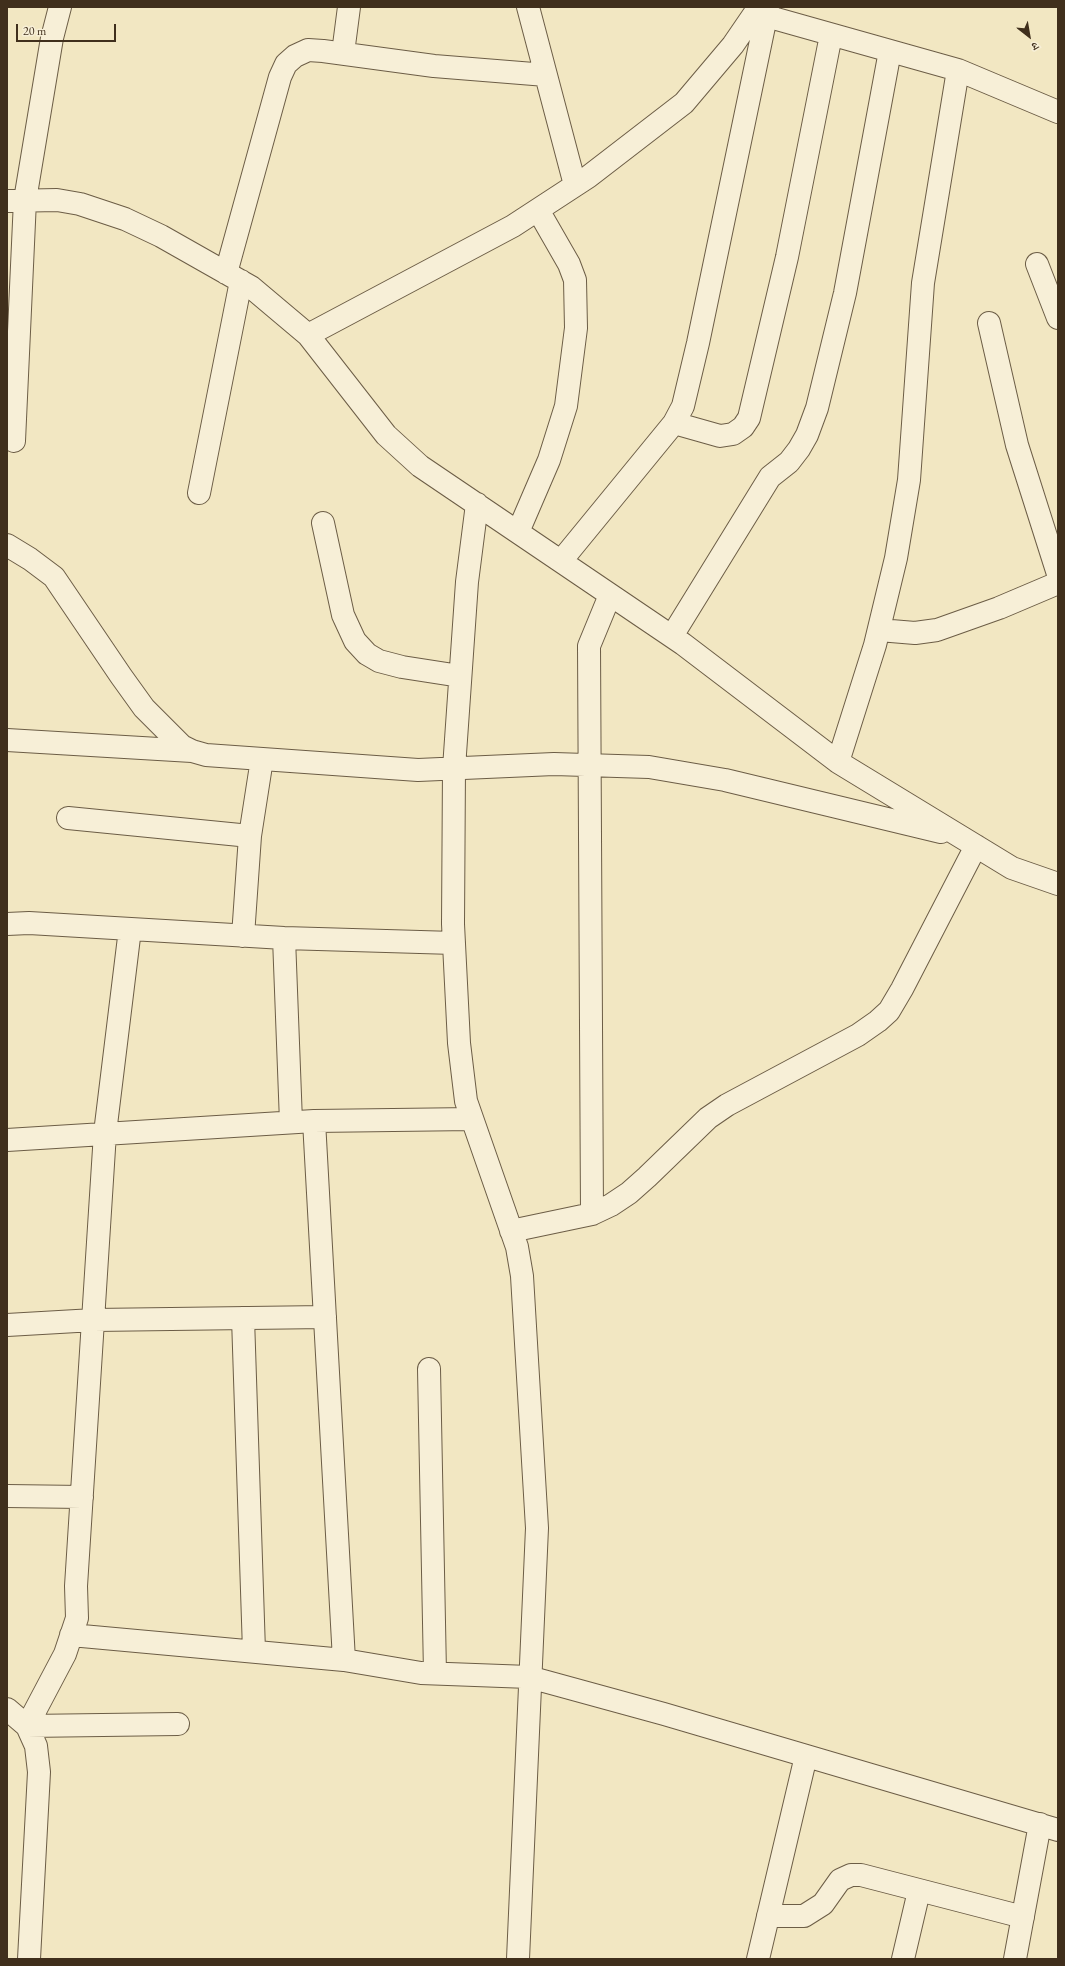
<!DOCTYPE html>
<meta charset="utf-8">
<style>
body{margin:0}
#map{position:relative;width:1065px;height:1966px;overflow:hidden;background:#f2e7c2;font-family:"EB Garamond","Noto Serif Devanagari",serif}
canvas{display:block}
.frame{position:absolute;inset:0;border:8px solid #402f1c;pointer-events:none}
.north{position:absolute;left:1009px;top:16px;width:40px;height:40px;-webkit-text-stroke:3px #f7efd7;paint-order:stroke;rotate:149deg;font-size:11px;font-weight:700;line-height:16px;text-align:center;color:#402f1c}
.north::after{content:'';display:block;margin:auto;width:14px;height:18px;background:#402f1c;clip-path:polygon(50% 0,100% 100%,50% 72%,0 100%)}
.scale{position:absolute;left:16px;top:24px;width:100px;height:18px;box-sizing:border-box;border:2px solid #402f1c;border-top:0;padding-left:5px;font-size:12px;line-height:14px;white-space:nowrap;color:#402f1c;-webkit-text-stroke:3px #f7efd7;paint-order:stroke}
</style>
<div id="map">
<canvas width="1065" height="1966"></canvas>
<div class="frame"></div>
<div class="north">उ</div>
<div class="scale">20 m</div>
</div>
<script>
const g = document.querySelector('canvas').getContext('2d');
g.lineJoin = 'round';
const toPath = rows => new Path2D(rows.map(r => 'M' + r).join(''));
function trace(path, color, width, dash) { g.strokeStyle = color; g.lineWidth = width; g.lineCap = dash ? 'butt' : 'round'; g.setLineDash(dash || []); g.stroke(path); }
const street = toPath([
 [528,7,575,185],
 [766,16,958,70,1058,112],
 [343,53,349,7],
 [7,201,57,200,80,204,125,219,161,236,251,287,308,335,386,435,420,466,683,644,838,762,1012,868,1058,884],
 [1037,264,1058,318],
 [226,273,280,77,286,64,295,56,308,50,323,51,434,66,546,75],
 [989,323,1017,445,1058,574],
 [308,335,513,226,588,177,684,103,733,45,759,7],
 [674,423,720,436,733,434,743,427,749,418,787,257,831,35],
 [14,441,25,200,52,38,60,7],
 [199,493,241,281],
 [477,504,467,582,454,768,453,924,459,1043,466,1101,517,1247,522,1276,537,1528,518,1959],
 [323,523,343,615,355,641,367,654,379,661,402,667,460,676],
 [518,532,549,460,566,406,576,328,575,280,569,264,538,210],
 [7,545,30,559,54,577,121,676,144,708,182,746,192,751,206,755,418,770,554,764,649,767,725,780,941,832],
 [561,561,674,423,683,406,698,343,768,7],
 [879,630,915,633,937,630,999,608,1058,583],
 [672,636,770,477,789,462,799,449,807,435,817,408,845,293,890,51],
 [7,740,192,751],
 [838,762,875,645,896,558,909,480,923,283,958,70],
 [68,818,250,836],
 [7,924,29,923,284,938,454,943],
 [130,929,105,1133,76,1586,77,1618,65,1654,27,1726,178,1724],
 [243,936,250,836,262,759],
 [284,938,291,1122],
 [314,1121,344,1660],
 [7,1140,314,1121,472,1119],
 [592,1214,589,646,610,595],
 [511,1231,592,1214,611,1205,629,1193,647,1177,708,1118,727,1105,858,1035,878,1021,889,1011,902,989,976,846],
 [243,1318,254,1651],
 [7,1325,94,1320,325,1317],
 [429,1369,435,1673],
 [7,1496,82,1497],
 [71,1635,344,1660,421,1673,529,1677,664,1714,1058,1830],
 [7,1709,27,1726,36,1746,39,1772,29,1959],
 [768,1916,804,1916,823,1904,840,1880,851,1875,861,1875,1023,1917],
 [758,1959,806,1756],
 [903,1959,919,1891],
 [1015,1959,1040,1824]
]);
trace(street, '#6c5d46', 24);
trace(street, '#f7efd7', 22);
</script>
